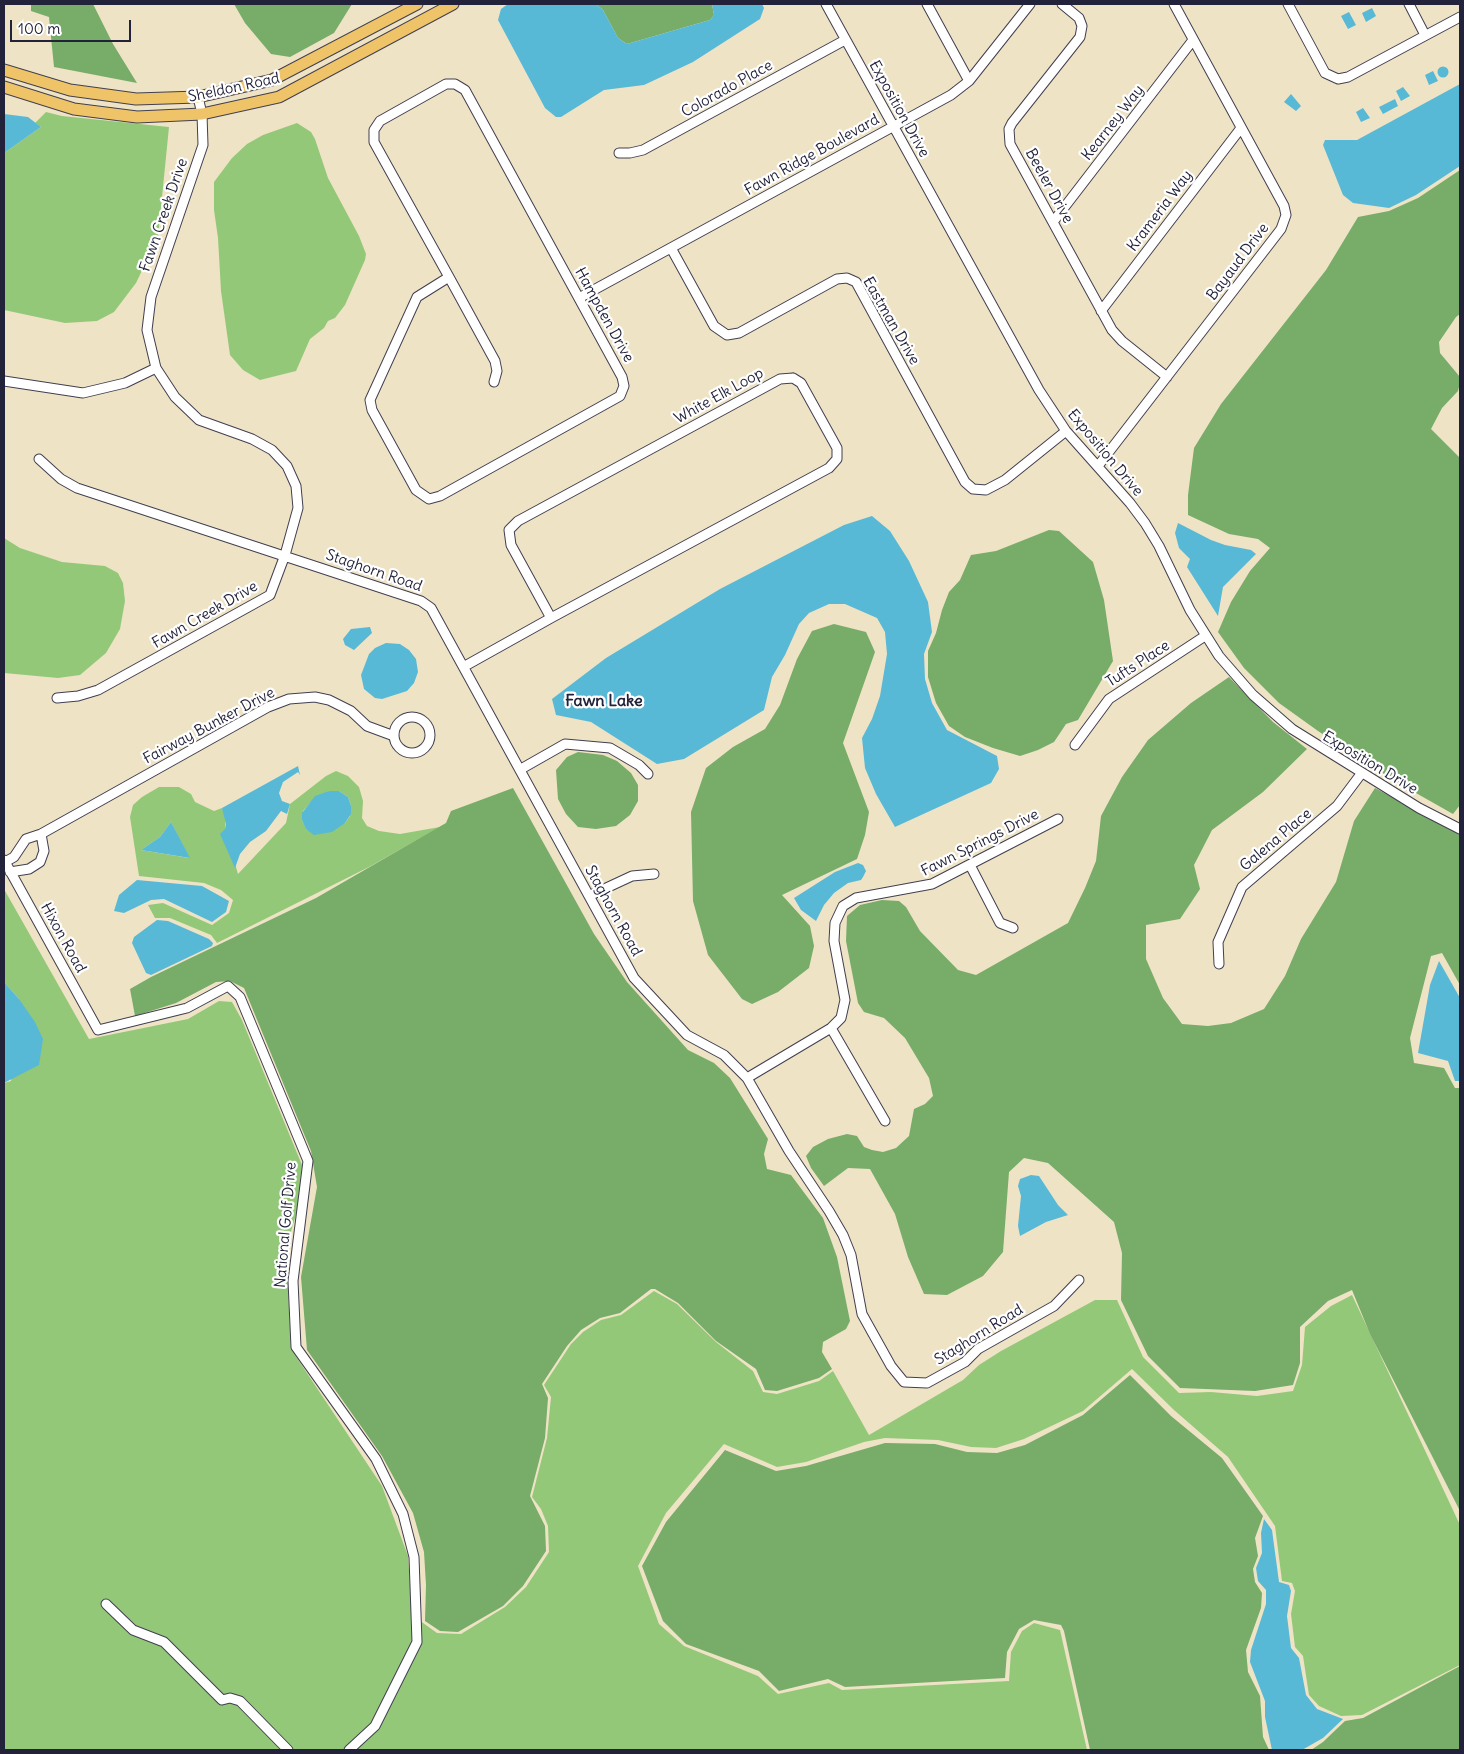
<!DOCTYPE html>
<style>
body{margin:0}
#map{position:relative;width:1464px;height:1754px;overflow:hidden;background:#efe3c5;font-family:Delius,sans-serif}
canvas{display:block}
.frame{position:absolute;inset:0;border:5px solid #22223b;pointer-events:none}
.scale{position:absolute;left:10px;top:20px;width:121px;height:22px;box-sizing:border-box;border:2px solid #22223b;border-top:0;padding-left:6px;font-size:15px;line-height:18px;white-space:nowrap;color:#22223b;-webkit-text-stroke:4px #fff;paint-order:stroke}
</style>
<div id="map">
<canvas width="1464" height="1754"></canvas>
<div class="frame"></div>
<div class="scale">100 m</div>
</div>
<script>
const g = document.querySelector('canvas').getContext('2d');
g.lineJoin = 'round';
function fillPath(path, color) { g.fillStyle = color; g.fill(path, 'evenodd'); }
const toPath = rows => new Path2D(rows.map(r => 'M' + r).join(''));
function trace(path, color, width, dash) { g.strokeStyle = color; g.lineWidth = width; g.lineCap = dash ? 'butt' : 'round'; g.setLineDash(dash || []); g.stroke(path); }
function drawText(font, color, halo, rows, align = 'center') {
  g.font = font + ' Delius,sans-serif'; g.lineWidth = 4.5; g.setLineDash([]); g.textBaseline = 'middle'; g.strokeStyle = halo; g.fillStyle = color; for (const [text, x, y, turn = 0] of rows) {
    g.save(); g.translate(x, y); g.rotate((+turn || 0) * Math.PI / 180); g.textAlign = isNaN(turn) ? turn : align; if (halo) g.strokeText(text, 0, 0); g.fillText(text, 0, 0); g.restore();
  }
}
fillPath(toPath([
 [46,112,62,116,169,127,158,237,136,283,114,312,97,321,65,323,4,310,4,153,41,127,35,123],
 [297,123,311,132,315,139,328,178,359,236,366,254,365,260,345,305,335,318,328,321,324,328,310,339,296,371,260,380,243,370,230,355,221,291,218,238,214,210,214,182,232,158,247,144,263,135],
 [4,538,20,548,62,562,105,566,118,573,123,583,125,601,120,629,106,653,80,675,58,678,4,673],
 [336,771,348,776,359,787,363,801,362,818,367,826,379,831,400,834,440,827,369,867,217,943,211,935,170,918,155,918,148,905,163,903,212,925,229,913,233,900,221,890,204,883,139,876,130,817,133,805,142,797,159,787,179,787,191,794,195,802,214,811,222,808,226,817,225,829,238,874,286,823,290,804,326,776],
 [329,791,339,791,348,797,351,806,350,816,345,823,307,830,302,820,303,811,310,803],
 [171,822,189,858,141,850,160,837],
 [4,889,89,1039,188,1019,219,1001,232,1002,242,1020,302,1165,301,1198,286,1248,291,1349,382,1486,408,1556,412,1615,437,1633,461,1634,505,1607,526,1587,549,1552,548,1526,541,1509,532,1497,547,1438,551,1397,544,1385,571,1344,583,1332,601,1320,621,1315,654,1291,677,1304,716,1342,753,1371,763,1392,777,1394,819,1381,833,1371,869,1435,963,1380,979,1365,1001,1351,1095,1300,1117,1300,1143,1357,1179,1393,1211,1392,1257,1396,1293,1391,1302,1365,1305,1327,1331,1306,1352,1295,1460,1525,1460,1665,1362,1715,1341,1716,1319,1706,1309,1695,1303,1656,1295,1647,1291,1614,1295,1591,1292,1583,1282,1581,1275,1526,1228,1457,1174,1410,1132,1369,1083,1411,1024,1439,996,1448,971,1447,938,1440,885,1438,864,1442,806,1462,777,1467,724,1444,666,1513,638,1566,659,1624,684,1646,758,1676,778,1694,829,1683,842,1690,1009,1681,1011,1652,1022,1631,1034,1623,1060,1630,1087,1750,4,1750,4,1083,11,1081,19,999,4,982]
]), '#94c879');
fillPath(toPath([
 [31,4,93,4,113,44,137,83,54,67,49,17,31,11],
 [234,4,352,4,334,33,290,57,271,54,245,23],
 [596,4,712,4,714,15,710,20,627,44,618,38,603,10],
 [1460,170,1460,314,1456,317,1439,342,1440,353,1460,377,1460,383,1458,391,1442,408,1431,429,1460,458,1460,805,1453,814,1393,780,1318,731,1279,703,1244,668,1218,632,1231,602,1250,571,1270,548,1258,539,1229,534,1188,515,1188,495,1194,448,1221,404,1326,270,1358,217,1389,211,1418,198],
 [1049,530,1059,531,1093,562,1104,600,1113,661,1078,720,1066,724,1054,742,1038,750,1020,756,993,748,965,737,949,726,936,703,928,677,928,651,936,633,942,610,949,592,960,580,971,555,996,551],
 [834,624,866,632,875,652,843,743,869,812,865,835,857,859,782,895,810,926,814,946,809,968,778,992,752,1004,742,999,708,955,693,901,691,812,706,768,733,747,765,729,780,705,797,659,812,631],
 [1229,677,1273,722,1307,749,1263,792,1212,830,1194,865,1200,889,1180,919,1146,925,1146,959,1163,998,1182,1024,1208,1026,1231,1023,1264,1009,1285,976,1301,939,1336,882,1354,821,1375,788,1460,833,1460,985,1442,953,1431,956,1410,1038,1414,1063,1444,1068,1455,1088,1460,1088,1460,1511,1370,1334,1352,1290,1328,1301,1300,1327,1300,1363,1293,1385,1255,1391,1180,1388,1148,1356,1121,1300,1122,1253,1114,1222,1048,1163,1024,1158,1009,1172,1003,1252,983,1276,947,1295,924,1294,908,1257,895,1214,870,1169,848,1168,824,1186,811,1168,806,1156,813,1147,828,1139,847,1134,857,1136,864,1147,872,1150,883,1152,896,1148,909,1136,914,1109,925,1104,933,1096,929,1078,905,1038,884,1018,864,1012,858,1003,846,941,847,916,860,905,882,900,899,901,906,907,920,931,958,970,976,975,1068,923,1085,888,1096,861,1101,816,1122,777,1148,740,1191,703],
 [578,752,603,755,617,761,631,773,638,785,638,801,630,815,616,826,596,829,578,827,566,814,558,799,556,770,567,757],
 [513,788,594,934,627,982,688,1050,714,1063,730,1078,768,1139,764,1154,767,1169,791,1175,823,1218,837,1257,850,1321,846,1329,823,1342,822,1352,832,1369,819,1378,777,1391,765,1390,756,1369,716,1341,678,1303,655,1289,651,1289,620,1313,600,1318,581,1330,567,1346,542,1384,548,1398,545,1438,530,1496,545,1526,546,1551,523,1586,503,1606,458,1632,440,1631,425,1621,426,1585,424,1552,413,1513,382,1456,307,1350,301,1277,317,1187,311,1151,244,988,230,981,216,982,176,1003,135,1016,130,989,151,977,316,898,446,823,451,811],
 [1130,1375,1171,1416,1222,1458,1263,1516,1255,1538,1258,1556,1253,1569,1255,1582,1262,1593,1261,1608,1246,1650,1248,1672,1260,1696,1263,1737,1269,1750,1090,1750,1064,1631,1061,1625,1034,1620,1019,1629,1007,1652,1005,1678,845,1687,828,1679,779,1691,759,1671,686,1644,663,1621,642,1566,666,1522,725,1450,776,1471,806,1466,885,1443,935,1444,967,1452,997,1453,1025,1445,1083,1415],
 [1460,1666,1460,1750,1311,1750,1323,1742,1345,1721,1363,1718]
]), '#77ac69');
fillPath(toPath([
 [508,4,596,4,603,10,618,38,627,44,710,20,714,15,712,4,762,4,764,8,760,19,693,62,644,85,604,90,561,117,556,117,545,108,498,20,501,9],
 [1372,8,1376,16,1366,22,1362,13],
 [1349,12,1356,25,1348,29,1341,16],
 '1437.5 72a5.5 5.5 0 1 1 11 0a5.5 5.5 0 1 1-11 0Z',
 [1433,71,1438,81,1429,85,1425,75],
 [1460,84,1460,166,1416,195,1389,208,1353,203,1343,195,1323,145,1325,140,1357,140],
 [1403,87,1410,96,1401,101,1396,91],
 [1291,94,1301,106,1296,111,1284,102],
 [1395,99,1398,106,1383,114,1379,107],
 [1363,108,1370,118,1361,122,1356,112],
 [4,114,28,117,41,127,4,153],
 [872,516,890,531,909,561,928,602,932,632,924,654,925,679,932,703,947,730,997,756,999,769,991,783,895,827,876,794,865,768,862,738,872,719,880,696,887,654,885,632,877,618,845,604,829,604,809,613,799,624,785,655,772,677,764,710,684,759,657,764,591,722,556,715,552,699,606,658,720,589,844,525],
 [1178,523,1211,540,1225,545,1251,550,1256,554,1223,587,1218,616,1187,567,1190,559,1179,548,1175,533],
 [370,627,372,633,354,650,345,645,343,639,351,629],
 [386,643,400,644,409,650,416,659,418,672,414,683,407,691,382,699,375,698,364,689,361,675,369,654,375,648],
 [298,766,300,775,298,772,283,782,279,793,282,801,290,804,287,814,281,811,266,831,250,842,240,854,235,868,220,834,225,829,226,824,222,808],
 [329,791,339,791,348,797,351,806,351,814,345,823,332,832,314,835,306,829,302,820,302,813,315,796],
 [171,822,190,858,141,850,160,837],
 [858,863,863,865,866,871,863,877,861,880,848,883,834,893,824,905,816,921,801,910,794,898,835,872],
 [137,880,202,886,229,901,226,912,212,922,164,899,151,900,124,913,114,911,119,895],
 [157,920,168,921,209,939,213,943,212,946,151,975,146,973,132,943,134,937],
 [1439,961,1460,998,1460,1081,1455,1081,1448,1061,1418,1053,1430,985],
 [4,982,19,999,35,1022,43,1039,39,1065,4,1083],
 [1031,1175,1039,1176,1058,1205,1068,1215,1046,1222,1020,1236,1018,1226,1021,1196,1018,1186,1020,1179],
 [1264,1519,1272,1530,1279,1582,1289,1585,1291,1591,1287,1616,1291,1648,1299,1658,1306,1695,1317,1709,1343,1719,1323,1738,1302,1750,1272,1750,1265,1717,1265,1701,1250,1662,1251,1650,1266,1604,1266,1590,1258,1581,1256,1568,1262,1553,1261,1533]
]), '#57b9d6');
const minor = toPath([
 [826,4,1039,390,1066,431,1130,503,1145,523,1159,546,1190,610,1219,656,1253,695,1292,729,1419,808,1460,829],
 [927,4,969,81],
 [1062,4,1079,18,1082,26,1080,37,1012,123,1009,129,1010,144,1112,330,1122,341,1167,377],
 [1288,4,1325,73,1338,79,1348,77,1460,17],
 [1409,4,1425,35],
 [619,153,630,153,643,150,845,40],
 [1053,222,1193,40],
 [671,248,714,326,727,335,739,333,837,279,847,278,856,282,965,482,973,489,986,490,1005,480,1066,431],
 [449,277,417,297,370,400,372,410,416,490,429,499,440,496,620,396,624,386,622,377,465,90,455,84,446,84,380,121,374,130,374,142,449,277,495,361,497,371,494,382],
 [579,298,951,95,969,81,1030,4],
 [1101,311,1241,128],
 [793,378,801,383,837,448,837,459,829,468,551,618,511,545,509,530,518,521,780,379,793,378],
 [4,381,83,393,125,383,156,368],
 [39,459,61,479,77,488,421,601,431,608,634,978,687,1035,724,1055,747,1078,789,1151,829,1211,843,1235,851,1255,862,1314,891,1366,904,1382,927,1383,965,1362,978,1349,1054,1306,1079,1280],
 [1098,466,1281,229,1286,215,1284,206,1174,4],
 [465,666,551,618],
 [57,698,78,696,98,690,270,595,285,555,298,508,296,486,287,466,272,450,252,439,199,420,175,397,156,368,147,330,151,297,203,145,202,114,198,97],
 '394 735a18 18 0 1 1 36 0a18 18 0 1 1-36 0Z',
 [1075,745,1109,699,1205,636],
 [521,769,565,744,610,748,639,765,648,774],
 [41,834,268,707,289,699,315,697,329,700,351,711,367,726,394,736],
 [4,860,98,1030,187,1008,228,986,240,997,308,1161,293,1281,296,1347,376,1459,403,1514,414,1557,417,1642,375,1726,349,1750],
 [5,862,14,857,26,839,41,834,44,851,40,862,29,869,10,872],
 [970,865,1000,923,1013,928],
 [589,896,632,876,654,874],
 [1219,964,1218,942,1242,887,1337,806,1361,774],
 [831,1028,885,1121],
 [747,1078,831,1028,841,1018,845,1000,834,941,835,923,843,906,856,898,932,884,1058,819],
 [106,1604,133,1630,164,1642,222,1700,230,1698,240,1701,288,1750]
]);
const major = toPath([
 [4,70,70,90,136,99,198,97,272,80,417,4],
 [4,87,74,109,137,117,202,114,279,97,453,4]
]);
trace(minor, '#413f50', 11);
trace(major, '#413f50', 13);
trace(minor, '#fff', 9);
trace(major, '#efc469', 11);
drawText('15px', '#22223b', '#fff', [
 ["Sheldon Road",234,88,-12],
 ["Colorado Place",727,89,-29],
 ["Exposition Drive",899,109,61],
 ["Kearney Way",1113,123,-52],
 ["Fawn Ridge Boulevard",812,155,-29],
 ["Beeler Drive",1049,186,61],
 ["Krameria Way",1160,211,-53],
 ["Fawn Creek Drive",164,215,-71],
 ["Bayaud Drive",1238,262,-53],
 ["Hampden Drive",604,315,61],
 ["Eastman Drive",891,321,60],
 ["White Elk Loop",719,396,-29],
 ["Exposition Drive",1105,453,50],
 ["Staghorn Road",374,571,19],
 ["Fawn Creek Drive",205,615,-30],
 ["Tufts Place",1138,664,-33],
 ["Fairway Bunker Drive",209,726,-28],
 ["Exposition Drive",1370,763,31],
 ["Galena Place",1276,840,-40],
 ["Fawn Springs Drive",980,843,-27],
 ["Staghorn Road",613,911,61],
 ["Hixon Road",63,938,61],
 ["National Golf Drive",286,1225,-85],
 ["Staghorn Road",979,1335,-32]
]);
drawText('bold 16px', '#22223b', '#fff', [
 ["Fawn Lake",604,701]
]);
</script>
